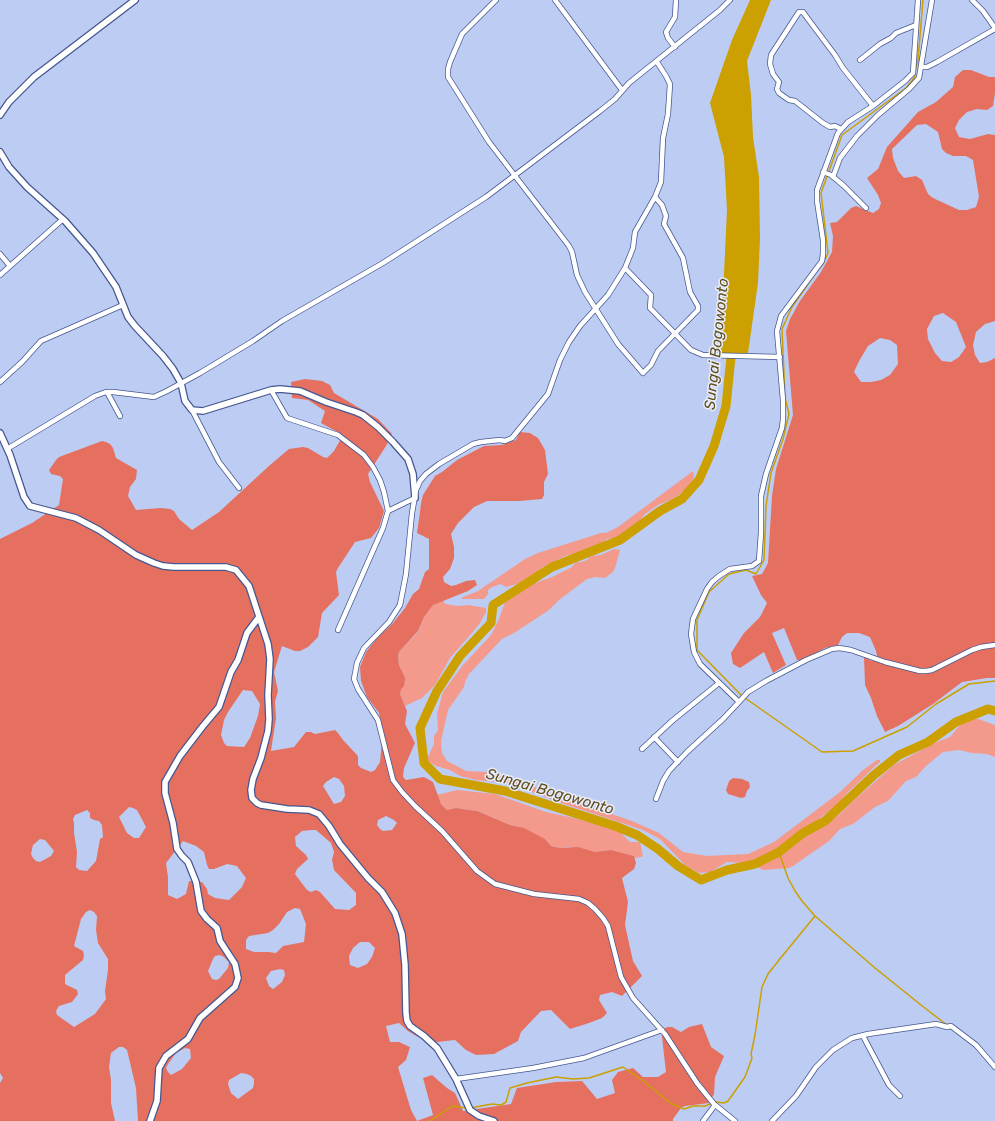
<!DOCTYPE html>
<style>
body{margin:0}
canvas{display:block;background:#bdccf3}
</style>
<canvas width="995" height="1121"></canvas>
<script>
const g = document.querySelector('canvas').getContext('2d');
g.lineJoin = 'round';
function fillPath(path, color) { g.fillStyle = color; g.fill(path, 'evenodd'); }
const toPath = rows => new Path2D(rows.map(r => 'M' + r).join(''));
function trace(path, color, width, dash) { g.strokeStyle = color; g.lineWidth = width; g.lineCap = dash ? 'butt' : 'round'; g.setLineDash(dash || []); g.stroke(path); }
function drawText(font, color, halo, rows, align = 'center') {
  g.font = font + ' Rubik,sans-serif'; g.lineWidth = 3; g.setLineDash([]); g.textBaseline = 'middle'; g.strokeStyle = halo; g.fillStyle = color; for (const [text, x, y, turn = 0] of rows) {
    g.save(); g.translate(x, y); g.rotate((+turn || 0) * Math.PI / 180); g.textAlign = isNaN(turn) ? turn : align; if (halo) g.strokeText(text, 0, 0); g.fillText(text, 0, 0); g.restore();
  }
}
fillPath(toPath([
 [693,471,694,477,689,487,673,499,658,505,645,514,635,526,620,537,607,539,599,546,583,552,565,556,543,567,524,582,506,587,501,584,492,587,488,590,488,594,484,599,461,599,463,597,478,591,525,559,538,553,601,533,606,533,618,527],
 [614,549,620,550,615,568,613,572,605,578,596,577,587,579,559,600,549,610,514,633,502,639,469,674,465,682,464,687,448,710,441,741,442,753,447,761,466,771,486,772,519,781,550,793,632,821,659,833,683,852,707,856,748,854,774,842,840,792,863,770,877,760,880,760,880,762,873,768,859,782,848,792,839,803,814,823,797,833,784,845,761,859,744,863,727,862,710,872,699,873,685,865,660,839,643,830,564,804,508,783,476,780,460,776,450,770,436,766,428,761,427,759,434,744,434,736,438,730,437,714,443,692,463,665,491,635,499,619,505,602,527,586,552,577,572,567,575,563,585,561,592,556,601,555],
 [443,600,445,604,458,606,468,605,486,608,486,612,480,623,471,634,450,658,435,685,422,698,405,706,400,694,401,669,399,665,398,656,399,652,418,632,424,617,433,605],
 [974,719,978,719,995,725,995,757,987,754,972,753,959,750,943,752,926,766,916,777,906,781,888,801,875,807,853,824,840,829,829,841,793,866,789,868,763,870,757,867,760,864,773,858,840,814,853,801,894,765,934,743,950,737,960,725],
 [457,790,495,794,546,812,574,818,619,831,630,842,640,842,643,856,641,857,635,858,634,856,611,850,595,852,569,847,560,848,551,846,545,839,519,827,510,825,477,811,456,808,447,810,441,804,437,795]
]), '#f49a8c');
fillPath(toPath([
 [963,70,971,70,989,77,995,77,995,93,993,106,987,110,977,109,967,112,959,120,955,128,959,137,970,139,988,134,995,135,995,321,985,324,976,332,973,345,975,355,980,363,987,362,995,358,995,678,987,678,962,682,933,704,898,726,885,732,877,716,871,698,865,685,864,657,872,661,877,656,876,651,870,637,859,633,847,633,842,637,838,645,825,648,803,660,797,660,784,628,772,633,786,665,773,673,764,652,740,668,733,664,731,653,744,633,760,617,767,603,761,595,752,576,762,574,768,563,772,496,776,469,793,415,786,331,790,319,800,301,821,272,832,252,833,236,830,223,837,222,851,208,856,206,873,213,879,209,881,203,878,195,867,178,878,169,887,147,918,112,936,102,953,87,955,77],
 [926,124,938,132,942,149,946,153,953,156,966,156,973,160,979,197,976,207,967,210,959,210,933,198,928,194,922,180,916,176,904,178,898,171,893,158,892,149,917,125],
 [943,313,956,322,966,347,959,357,951,362,942,361,935,353,928,339,927,329,934,316],
 [880,338,890,340,897,345,898,364,890,375,881,380,871,382,861,382,854,372,859,361,868,346],
 [305,379,322,381,330,385,334,393,378,419,392,434,386,446,368,474,370,482,384,511,379,528,371,538,355,542,338,568,336,572,339,595,322,613,318,637,308,647,300,651,295,651,282,646,274,672,278,691,275,702,276,718,271,751,294,747,306,732,311,732,315,734,335,730,338,733,343,740,358,756,358,765,361,768,371,772,375,770,380,762,383,732,379,713,367,697,361,681,360,667,366,652,377,638,393,623,405,608,413,594,419,589,425,572,429,569,429,539,417,533,420,512,421,503,423,495,435,476,442,472,457,460,484,446,502,445,516,440,520,432,530,433,538,438,545,450,548,474,544,482,544,495,542,499,519,501,487,501,474,507,458,523,451,534,454,547,454,558,450,569,443,577,444,582,451,586,456,585,466,581,475,580,477,585,468,591,433,605,424,617,418,631,399,652,398,656,399,665,405,678,404,686,401,689,400,694,407,711,405,724,415,743,404,768,403,777,406,780,424,777,433,782,441,804,447,810,456,808,477,811,510,825,524,828,545,839,551,846,560,848,578,847,595,852,611,850,634,856,636,863,634,869,622,878,628,902,625,925,633,961,642,976,622,996,612,992,600,995,599,1000,607,1013,602,1018,589,1023,570,1029,551,1010,541,1011,521,1032,518,1041,494,1054,476,1055,466,1050,455,1040,437,1042,418,1037,408,1031,399,1023,386,1026,390,1042,399,1042,410,1047,406,1060,398,1067,411,1110,417,1121,433,1115,423,1078,432,1075,447,1088,455,1093,463,1111,511,1104,517,1088,556,1082,582,1081,597,1099,615,1093,612,1080,618,1072,633,1068,643,1077,658,1077,666,1072,662,1037,662,1030,667,1027,672,1027,681,1032,689,1027,702,1024,711,1047,724,1056,715,1077,714,1094,709,1103,685,1106,681,1108,673,1119,673,1121,138,1121,136,1088,127,1050,123,1047,119,1047,111,1053,109,1067,111,1080,111,1103,115,1121,0,1121,0,1083,3,1078,0,1073,0,539,32,523,59,505,63,479,60,476,51,474,49,470,56,460,59,457,102,441,106,442,110,444,113,448,116,458,137,470,136,479,130,487,128,496,136,510,161,508,170,509,174,511,179,519,192,530,219,512,270,465,289,449,303,447,308,448,323,457,327,458,334,451,343,435,321,423,325,411,308,400,292,398,291,382],
 [243,690,252,691,260,704,258,716,250,738,244,747,227,746,224,743,221,735,224,720,228,712],
 [334,777,339,779,344,786,345,796,341,802,334,804,323,786,326,782],
 [129,807,133,808,137,810,146,827,139,838,134,838,127,833,119,817],
 [87,810,90,813,90,818,94,820,99,821,102,825,103,837,100,839,96,861,87,871,79,870,76,867,77,852,74,833,74,823,73,819,75,815],
 [386,816,394,820,397,823,392,830,383,831,380,829,377,825,378,820],
 [311,830,316,830,331,843,334,852,332,860,334,870,356,893,356,905,349,910,335,909,320,892,316,890,311,892,307,890,295,874,297,869,308,859,306,855,296,846,295,837,302,831],
 [40,839,45,840,54,851,51,856,40,862,36,861,33,858,31,854,33,845],
 [183,841,196,846,204,852,207,865,209,869,214,869,227,864,237,866,246,878,242,887,229,900,215,898,208,894,207,889,202,882,189,881,186,894,177,899,168,895,168,877,166,863],
 [295,908,300,909,306,924,304,942,283,946,276,953,268,952,254,952,246,949,246,940,249,936,268,933,273,930,279,924,287,912],
 [90,910,94,912,97,916,96,930,98,943,108,959,108,970,105,991,106,999,95,1014,74,1027,57,1015,56,1011,59,1006,72,1002,78,994,77,990,65,984,65,975,83,960,84,955,83,951,74,946,81,919,86,912],
 [360,942,369,942,375,948,372,957,367,964,358,968,350,965,349,956,353,948],
 [220,955,224,957,229,962,228,968,219,979,216,980,212,979,208,971,213,959,215,956],
 [280,969,284,970,285,975,282,982,273,989,269,986,266,978,271,971],
 [185,1048,190,1049,191,1058,182,1069,171,1075,168,1072,166,1068,168,1064,176,1053],
 [241,1073,247,1074,251,1076,254,1079,254,1083,253,1088,238,1099,231,1093,228,1084,229,1080],
 [733,778,742,779,749,782,750,787,747,791,745,797,741,798,728,794,726,790,729,781]
]), '#e57060');
fillPath(toPath([
 [750,0,771,0,747,61,751,95,753,137,759,177,760,238,758,283,748,353,718,353,722,316,727,210,724,157,710,103,732,40]
]), '#cba000');
trace(toPath([
 [915,71,918,60,923,0],
 [818,270,823,264,828,253,821,193,842,135,906,88,914,78,915,74],
 [742,696,697,650,697,620,709,592,729,574,746,570,756,574,764,560,766,506,771,473,783,439,789,414,785,398,782,329,792,307,815,274],
 [745,698,822,752,853,751,907,727,936,704,969,684,995,681],
 [815,916,875,968,921,1005,947,1025],
 [470,1108,492,1104,501,1105,506,1102,510,1088,527,1083,556,1077,573,1079,589,1078,623,1067,643,1081,672,1104,684,1109,693,1106,705,1106,716,1102,724,1103,728,1101,745,1077,752,1058,751,1054,755,1035,762,987,768,974,779,960,815,916,802,901,795,891,788,878,779,852],
 [430,1121,452,1106,467,1108]
]), '#cba000', 1.5);
trace(toPath([
 [732,347,726,406,714,446,699,480,682,499,660,511,620,540,552,567,493,605,491,623,460,656,437,691,420,728,424,763,440,779,505,791,615,826,637,835,658,849,678,866,701,880,727,870,755,864,779,852,803,833,825,821,874,775,899,755,928,742,956,722,988,709,995,711]
]), '#cba000', 9);
const minor = toPath([
 [496,0,462,34,450,62,448,69,448,77,489,142,569,246,572,252,577,275,585,292,618,344,643,373,651,365,658,351,698,310,698,306,690,292,683,258,664,224,666,216,662,205,655,197],
 [555,0,622,90],
 [918,0,913,73,905,81,873,106,848,122,838,133,817,190,817,201,823,240,823,254,822,261,781,316,780,320,777,331,783,400,783,419,782,428,766,474,761,496,761,533,759,561,752,566,730,569,719,576,712,582,707,589,693,619,691,634,694,652,700,664,739,702,748,692,766,681,806,660,832,649,839,648,851,650,885,662,920,671,926,671,932,670,972,650,981,647,995,645],
 [972,0,983,11,995,28],
 [675,47,668,38,666,32,675,17,676,0],
 [860,60,880,44,891,38,896,33,916,25],
 [922,67,927,67,937,62,995,29],
 [841,129,835,126,830,127,823,123,795,101,789,100,779,93,777,89,779,82,773,74,770,64,771,55,799,12,803,12,808,19,835,55,843,68,873,106],
 [823,172,831,175,844,186,866,208],
 [833,177,840,158,857,136,878,115,909,89,919,78,932,0],
 [0,254,10,266],
 [625,268,633,248,635,232,655,197,661,182,663,138,668,114,670,84,666,76,657,62],
 [0,275,63,219],
 [0,382,22,362,41,341,123,305],
 [271,390,287,418,338,435,364,455,373,467,380,480,384,492,388,511],
 [107,392,120,416],
 [192,410,219,462,239,488],
 [7,449,95,396,106,392,113,392,154,397,167,391,200,373,253,341,282,321,383,263,486,197,600,111,615,99,629,83,720,10,730,0],
 [338,630,383,528,388,511,415,498],
 [654,737,678,762],
 [642,749,672,721,719,683],
 [656,799,663,781,669,771,687,752,723,719,739,702],
 [863,1036,889,1085,900,1096],
 [456,1079,533,1068,584,1058,662,1030],
 [703,1121,715,1105],
 [735,1121,714,1104,697,1083,665,1034,633,998,621,977,608,926,603,918,595,909,588,903,579,899,534,894,495,884,477,871,442,831,415,806,402,792,393,780,378,720,358,689,354,679,357,663,364,648,389,622,400,605,406,574,412,513,416,490,420,481,426,474,439,464,473,444,481,442,500,440,505,441,512,438,548,394,560,360,569,342,580,326,608,295,625,268,651,295,650,308,691,350,703,355,780,357],
 [772,1121,796,1096,816,1067,833,1050,852,1038,868,1034,936,1024,947,1027,951,1026,976,1045,995,1067]
]);
const tertiary = toPath([
 [0,115,9,102,34,77,135,0],
 [0,152,9,167,27,187,65,221,93,253,116,287,128,317,135,326,163,356,173,369,181,383,185,401,192,410,203,411,271,390,280,389,300,391,326,402,356,412,363,415,378,427,393,442,408,459,413,474,415,498],
 [0,433,10,455,24,497,30,506,76,518,99,530,136,555,154,563,163,566,174,567,226,567,236,570,249,586,268,644,270,659,268,695,269,719,268,731,261,758,253,779,251,790,252,798,257,803,261,805,287,809,309,810,319,814,329,826,340,844,368,878,382,892,395,913,402,934,405,965,406,1013,407,1021,410,1026,424,1036,437,1048,456,1079,470,1110,479,1116,494,1121],
 [150,1121,157,1101,159,1068,166,1056,188,1039,200,1018,235,987,238,978,235,964,220,941,217,928,207,919,201,911,196,882,188,862,182,856,177,849,173,823,165,793,165,782,180,756,203,726,219,707,231,672,238,660,247,633,259,617]
]);
trace(minor, '#455790', 6);
trace(tertiary, '#455790', 8);
trace(minor, '#fff', 4.5);
trace(tertiary, '#fff', 5.5);
drawText('italic 15px', '#614f1d', '#e8edfb', [
 ["Sungai Bogowonto",717,344,-84],
 ["Sungai Bogowonto",550,792,16]
]);
</script>
